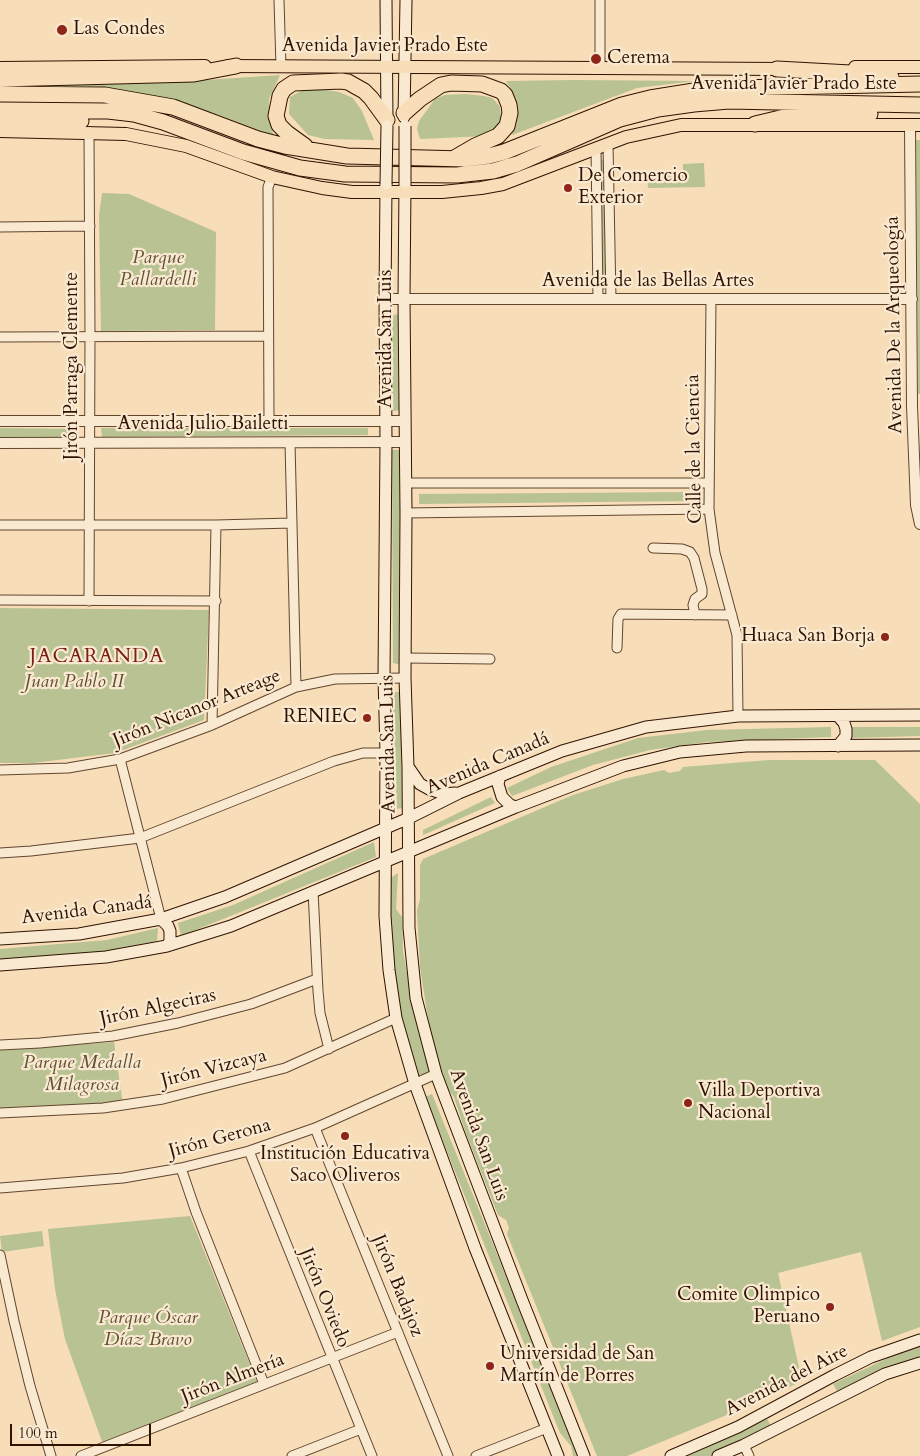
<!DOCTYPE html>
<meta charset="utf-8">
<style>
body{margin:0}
#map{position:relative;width:920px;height:1456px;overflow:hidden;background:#f7ddb8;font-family:Cardo,serif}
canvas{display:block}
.scale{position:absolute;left:10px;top:1424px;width:141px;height:22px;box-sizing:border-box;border:2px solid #2f1300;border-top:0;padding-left:6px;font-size:15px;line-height:18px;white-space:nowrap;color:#2f1300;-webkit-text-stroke:4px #fae9d1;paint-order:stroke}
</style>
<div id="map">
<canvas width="920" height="1456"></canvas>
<div class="scale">100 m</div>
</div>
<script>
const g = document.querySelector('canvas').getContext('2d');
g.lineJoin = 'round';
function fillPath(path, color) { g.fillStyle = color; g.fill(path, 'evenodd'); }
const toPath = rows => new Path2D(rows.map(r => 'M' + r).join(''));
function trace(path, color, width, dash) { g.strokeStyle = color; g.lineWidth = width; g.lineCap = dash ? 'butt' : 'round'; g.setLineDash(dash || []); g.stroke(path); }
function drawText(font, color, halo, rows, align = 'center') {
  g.font = font + ' Cardo,serif'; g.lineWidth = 4.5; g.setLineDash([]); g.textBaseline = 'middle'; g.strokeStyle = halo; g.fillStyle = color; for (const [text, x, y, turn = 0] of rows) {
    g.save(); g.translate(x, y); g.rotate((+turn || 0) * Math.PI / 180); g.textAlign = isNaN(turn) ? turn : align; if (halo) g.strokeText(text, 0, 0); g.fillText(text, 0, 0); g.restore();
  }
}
fillPath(toPath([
 [280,75,269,99,269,121,274,136,219,115,124,90,0,86,206,80],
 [573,80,695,81,637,88,512,135,517,117,517,105,511,89,506,81],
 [320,89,339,92,353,98,362,111,374,140,325,139,308,135,289,114,290,97,303,90],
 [466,94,484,96,492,98,496,102,500,107,501,120,499,127,487,136,420,139,417,129,419,121,435,99,445,95],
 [916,140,920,140,920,394,918,394],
 [605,159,605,290,601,290,601,160],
 [704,163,705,187,648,188,647,174,683,173,683,164],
 [102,193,129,194,216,232,215,330,101,331,99,215],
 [401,314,402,410,392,411,392,315],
 [0,428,78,429,79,437,0,437],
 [101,428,368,428,368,435,102,437],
 [392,450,401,450,402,665,393,663],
 [694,492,694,501,419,504,419,494],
 [0,608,209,610,204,720,115,753,33,763,0,763],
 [393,692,401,692,402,808,397,809],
 [831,727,831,737,707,742,650,750,593,765,512,796,507,788,551,767,638,738,707,730],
 [852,727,920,727,920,736,852,738],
 [769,760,875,760,920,804,920,1327,882,1341,861,1252,778,1273,802,1381,756,1403,627,1456,597,1456,507,1234,509,1228,506,1220,498,1215,465,1131,454,1097,445,1085,429,1025,420,967,417,910,420,899,420,865,423,859,573,795,623,779,664,770,669,773,680,771,683,767],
 [491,797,495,803,423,835,423,830],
 [374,842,376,857,181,936,178,923,233,905],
 [398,873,396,909,402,917,403,951,411,997,431,1072,417,1078,401,1016,393,970,389,879],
 [158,928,157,941,100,952,0,959,0,949,107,940],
 [114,1042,123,1105,0,1111,0,1050],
 [432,1094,579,1456,573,1456,571,1446,560,1433,425,1097],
 [190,1216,259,1387,104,1447,65,1339,55,1289,48,1229],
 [42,1231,44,1246,2,1252,0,1236],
 [920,1347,920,1358,891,1366,837,1391,833,1384,892,1356],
 [767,1419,771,1426,713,1456,675,1456]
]), '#b8c292');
const minor = toPath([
 [279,0,281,67],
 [600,0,600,68],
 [89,132,90,336,89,601],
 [608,144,611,299],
 [596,148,598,299],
 [0,227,90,226],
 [711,299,709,509,715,553,737,635,738,716],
 [0,337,268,336],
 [269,421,268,187,272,177],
 [290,443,296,687],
 [406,483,709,483],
 [406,513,709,509],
 [0,525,216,525,292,523],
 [653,548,682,549,690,552,694,558,702,589,702,594,695,599,693,605,695,615],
 [0,600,216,601],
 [617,648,618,619,621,614,732,615],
 [405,658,490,659],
 [212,725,216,525],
 [120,759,161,919],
 [0,770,68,768,120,759,212,725,296,687,335,679,405,678],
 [0,853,31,851,140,838,334,761,363,753,386,753],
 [313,891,318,991,320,1013,329,1049],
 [0,1045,40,1043,113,1036,178,1023,251,1004,317,979],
 [0,1113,103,1108,163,1099,285,1068,396,1018],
 [315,1128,448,1456],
 [249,1151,372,1456],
 [181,1168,196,1212,264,1384],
 [0,1188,123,1178,181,1168,249,1151,315,1128,436,1074],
 [0,1255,14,1321,30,1386,51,1456],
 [744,1445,749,1456],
 [81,1456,398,1332],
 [292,1456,361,1429],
 [476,1456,547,1428]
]);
const tertiary = toPath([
 [910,125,912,406,916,505,920,524],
 [385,299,912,299],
 [0,421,405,421],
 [0,443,405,442]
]);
const secondary = toPath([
 [386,0,387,122],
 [404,117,406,0],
 [386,184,385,299,386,442,384,677,386,753,385,916,389,970,396,1018,415,1084,475,1248,558,1456],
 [405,184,404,299,406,513,405,678,408,767,409,928,416,998,436,1074,522,1300,584,1456],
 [838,716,844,723,846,729,846,736,838,746],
 [409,768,420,784,429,789,444,794,455,793],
 [500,776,498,784,502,797,510,805,516,807],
 [161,919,168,926,170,931,170,941,167,946],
 [0,939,79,934,161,919,225,897,409,818,459,793,562,751,646,727,738,716,920,715],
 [0,965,106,957,167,946,231,926,516,807,623,766,680,752,746,746,920,745],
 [671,1456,738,1427,835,1375,871,1357,920,1340],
 [718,1456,744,1445,885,1374,920,1363]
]);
const primary = toPath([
 [228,66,785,69],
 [855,67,920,67],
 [0,68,205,66],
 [0,131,126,134,186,146,272,177,322,188,352,192,442,192,481,188,503,184,626,137,681,125,920,125]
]);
const motorway = toPath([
 [777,69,869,74,891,77],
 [0,79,194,74,236,66],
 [0,94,105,95,173,107,258,139,285,146,347,156,464,159,489,156,504,152,622,105,650,98,694,91,736,88,920,84],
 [0,110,108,111,134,114,163,122,243,152,300,168,345,174,457,175,493,171,517,164,620,119,658,109,694,104,729,101,920,105],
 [404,113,420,99,441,85,451,83,482,84,501,91,505,95,509,105,510,113,507,126,498,136,475,146,456,157],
 [0,121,81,121],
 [755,124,793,115,870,114],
 [305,146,287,133,279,125,276,116,280,96,284,89,293,83,341,81,348,82,364,91,371,98,387,120]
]);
trace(minor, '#61462e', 11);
trace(tertiary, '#61462e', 12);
trace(secondary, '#2f1300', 13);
trace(primary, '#2f1300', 14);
trace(motorway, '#2f1300', 17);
trace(minor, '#fae9d1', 9);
trace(tertiary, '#fae9d1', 10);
trace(secondary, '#fae9d1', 11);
trace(primary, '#f7ddb8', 12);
trace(motorway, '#f7ddb8', 15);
const secondaryBridge = toPath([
 [405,126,405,182],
 [386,184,387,126]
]);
trace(secondaryBridge, '#2f1300', 13, []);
trace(secondaryBridge, '#fae9d1', 11);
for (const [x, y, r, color] of [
 [62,30,6,"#8f2418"],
 [596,59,6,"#8f2418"],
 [568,188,5,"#8f2418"],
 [885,637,5,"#8f2418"],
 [367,718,5,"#8f2418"],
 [688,1103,5,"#8f2418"],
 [345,1136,5,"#8f2418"],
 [830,1307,5,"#8f2418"],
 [490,1366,5,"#8f2418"]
]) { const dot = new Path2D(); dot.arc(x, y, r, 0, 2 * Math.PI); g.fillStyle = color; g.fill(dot); trace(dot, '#fae9d1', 2); }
drawText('19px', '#2f1300', '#fae9d1', [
 ["Las Condes",73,30],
 ["Cerema",607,59],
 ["De Comercio",578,177],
 ["Exterior",578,199],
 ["Huaca San Borja",875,637,"right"],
 ["RENIEC",357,718,"right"],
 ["Villa Deportiva",698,1092],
 ["Nacional",698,1114],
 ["Institución Educativa",345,1155,"center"],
 ["Saco Oliveros",345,1177,"center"],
 ["Comite Olimpico",820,1296,"right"],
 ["Peruano",820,1318,"right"],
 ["Universidad de San",500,1355],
 ["Martín de Porres",500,1377]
], 'left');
drawText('19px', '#2f1300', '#fae9d1', [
 ["Avenida Javier Prado Este",385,47],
 ["Avenida Javier Prado Este",794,85],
 ["Avenida de las Bellas Artes",648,282],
 ["Avenida De la Arqueología",895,325,-91],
 ["Avenida San Luis",387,339,-90],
 ["Jirón Parraga Clemente",73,366,-90],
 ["Avenida Julio Bailetti",203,425],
 ["Calle de la Ciencia",695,449,-91],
 ["Jirón Nicanor Arteage",197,709,-22],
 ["Avenida San Luis",389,744,-91],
 ["Avenida Canadá",488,764,-23],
 ["Avenida Canadá",87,911,-7],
 ["Jirón Algeciras",158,1008,-12],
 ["Jirón Vizcaya",214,1069,-14],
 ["Avenida San Luis",478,1135,70],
 ["Jirón Gerona",220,1139,-15],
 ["Jirón Badajoz",397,1286,68],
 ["Jirón Oviedo",324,1298,68],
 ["Jirón Almería",233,1379,-21],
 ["Avenida del Aire",787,1381,-27]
]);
drawText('italic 19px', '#5f5033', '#fae9d1', [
 ["Parque",158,259],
 ["Pallardelli",158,281],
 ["Juan Pablo II",74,683],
 ["Parque Medalla",82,1064],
 ["Milagrosa",82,1086],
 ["Parque Óscar",148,1319],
 ["Díaz Bravo",148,1341]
]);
g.letterSpacing = '1px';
drawText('20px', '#7a1f14', '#fae9d1', [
 ["JACARANDA",97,657]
]);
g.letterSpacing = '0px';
</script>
